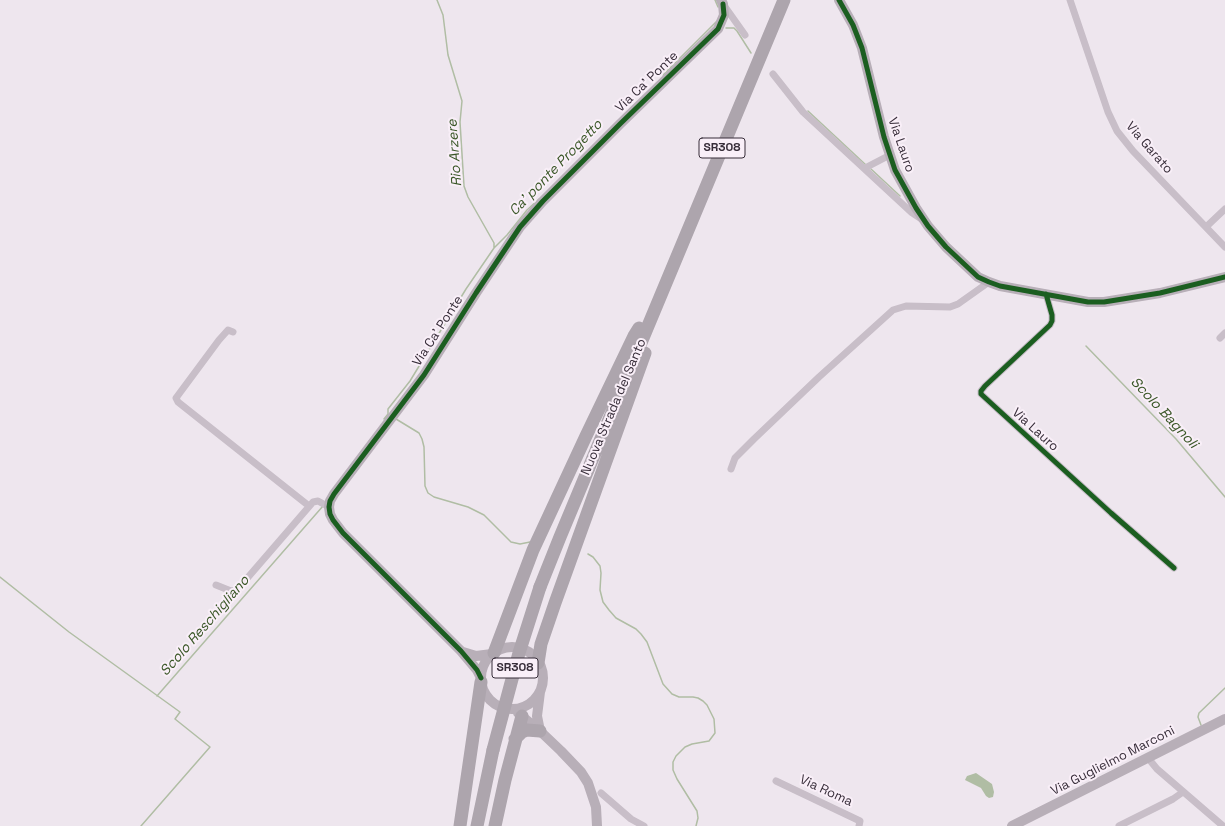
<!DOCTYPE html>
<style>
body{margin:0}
canvas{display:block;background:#eee6ee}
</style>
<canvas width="1225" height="826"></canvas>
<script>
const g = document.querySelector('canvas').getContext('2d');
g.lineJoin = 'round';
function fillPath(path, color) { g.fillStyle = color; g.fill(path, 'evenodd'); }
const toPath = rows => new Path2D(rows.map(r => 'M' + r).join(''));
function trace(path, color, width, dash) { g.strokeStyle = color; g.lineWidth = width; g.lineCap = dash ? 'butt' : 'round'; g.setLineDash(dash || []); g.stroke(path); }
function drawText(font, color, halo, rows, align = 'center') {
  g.font = font + ' "Space Grotesk",sans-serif'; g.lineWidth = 4; g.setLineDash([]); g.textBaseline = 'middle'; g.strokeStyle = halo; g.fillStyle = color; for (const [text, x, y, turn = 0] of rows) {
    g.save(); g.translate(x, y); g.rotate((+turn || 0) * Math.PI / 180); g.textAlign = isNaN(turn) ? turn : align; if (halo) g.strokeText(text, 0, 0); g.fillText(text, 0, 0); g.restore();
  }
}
fillPath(toPath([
 [976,773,992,784,994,792,993,797,989,798,986,796,981,788,965,780,967,776]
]), '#b0bda4');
trace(toPath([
 [715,0,718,7],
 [726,28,734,28,737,31,751,53],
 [663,75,716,22],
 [808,111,866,165],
 [871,169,900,196],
 [494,248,507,235,527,210,539,199],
 [1086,346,1176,439,1225,497],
 [384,419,388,414,388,409,410,381,466,289,494,248,494,243,468,197,464,186,460,122,462,101,448,55,443,15,437,0],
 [396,419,419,433,422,439,424,447,425,486,428,493,434,497,468,507,484,515,511,542,520,544,530,542],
 [588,554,593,557,600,566,601,573,600,590,603,602,609,610,616,618,636,629,641,634,647,642,663,684,672,694,679,697,693,697,698,698,703,701,707,705,714,719,715,733,709,741,692,744,685,747,676,756,673,762,673,770,677,779,697,811,698,818,696,826],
 [0,577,69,632,180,712,175,719,210,747,141,826],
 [157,696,323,506],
 [1201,725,1198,717,1199,713,1225,688]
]), '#b0bda4', 1.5);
trace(toPath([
 [1070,0,1108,112,1117,131,1133,151,1225,247],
 [723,4,745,35],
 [773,74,803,112,911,212,923,220],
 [865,168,890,155],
 [1206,227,1225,209],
 [1046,294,1052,315,1052,321,1050,325,985,386,981,391,981,394,1111,513,1174,568],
 [233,332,228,330,219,340,176,398,178,402,309,506],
 [1220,338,1225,333],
 [731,469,735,458,754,439,819,377,893,310,906,306,950,307,958,304,989,282],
 [216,585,231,591,237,590,313,502,318,501,329,507],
 [1148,758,1157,769,1223,826],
 [776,781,860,821,859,826],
 [601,793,631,819,644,826],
 [1119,826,1173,799,1183,792]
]), '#c8bec8', 7);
trace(toPath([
 [839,0,853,25,862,48,884,137,895,170,916,208,928,226,946,247,978,277,989,282,1000,286,1088,302,1104,302,1160,293,1225,277],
 '481 678a31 31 0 1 1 62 0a31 31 0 1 1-62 0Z',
 [463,652,476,656,492,654],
 [481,678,477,670,461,651,343,533,333,520,330,514,329,507,330,501,334,494,424,375,476,293,520,227,543,201,620,124,718,29,724,15,723,4,721,0],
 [540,692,537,716,540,731],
 [518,713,540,731,561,751,581,772,588,783,596,807,597,826],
 [1012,826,1225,719]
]), '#b8afb8', 10);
trace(toPath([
 [540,587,560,537,784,0],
 [494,653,533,550,586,436,634,336,639,328],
 [538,663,541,644,555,603,645,353],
 [515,739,522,732,527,730,540,731],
 [460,826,481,682],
 [477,826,493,750],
 [495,826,505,780,522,716]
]), '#ada5ad', 13);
trace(toPath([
 [493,750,519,653,540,587]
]), '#ada5ad', 13);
trace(toPath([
 [839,0,853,25,862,48,884,137,895,170,916,208,928,226,946,247,978,277,989,282,1000,286,1088,302,1104,302,1160,293,1225,277],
 [1046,294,1052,315,1052,321,1050,325,985,386,981,391,981,394,1111,513,1174,568],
 [481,678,477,670,461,651,343,533,333,520,330,514,329,507,330,501,334,494,424,375,476,293,520,227,543,201,620,124,718,29,724,15,723,4]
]), '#1b5e20', 5);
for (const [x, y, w] of [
 [722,148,46],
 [515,668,46]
]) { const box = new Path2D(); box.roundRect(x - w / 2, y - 10, w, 20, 3); g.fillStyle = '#f9eff8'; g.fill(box); trace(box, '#372d39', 1); }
drawText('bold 12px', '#372d39', null, [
 ["SR308",722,148],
 ["SR308",515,668]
]);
drawText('13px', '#372d39', '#f9eff8', [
 ["Via Ca' Ponte",647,82,-44],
 ["Via Lauro",901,145,71],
 ["Via Garato",1149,148,49],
 ["Via Ca' Ponte",438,331,-57],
 ["Nuova Strada del Santo",614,407,-67],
 ["Via Lauro",1035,430,42],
 ["Via Guglielmo Marconi",1113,761,-27],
 ["Via Roma",826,791,25]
]);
drawText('italic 14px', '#395626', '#f9eff8', [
 ["Rio Arzere",455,153,-94],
 ["Ca' ponte Progetto",556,168,-46],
 ["Scolo Bagnoli",1164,413,47],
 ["Scolo Reschigliano",205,626,-49]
]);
</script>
